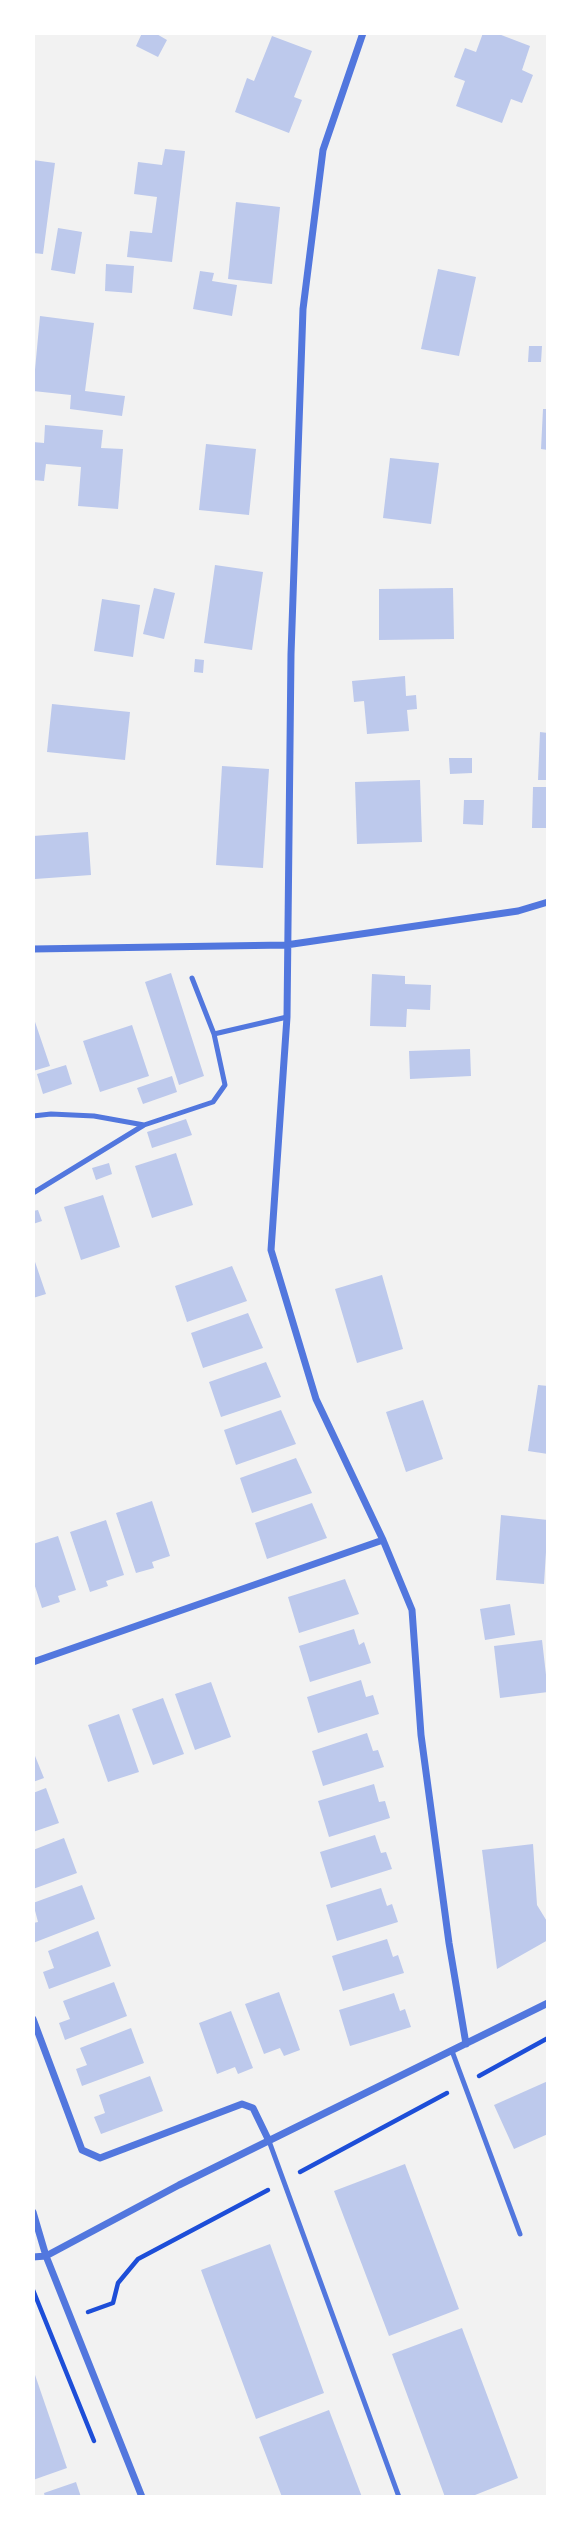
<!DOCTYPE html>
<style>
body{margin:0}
#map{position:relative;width:581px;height:2530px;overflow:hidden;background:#f2f2f2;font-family:"Work Sans",sans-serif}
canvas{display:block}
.frame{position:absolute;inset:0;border:35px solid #fff;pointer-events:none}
</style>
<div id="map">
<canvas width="581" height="2530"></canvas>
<div class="frame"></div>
</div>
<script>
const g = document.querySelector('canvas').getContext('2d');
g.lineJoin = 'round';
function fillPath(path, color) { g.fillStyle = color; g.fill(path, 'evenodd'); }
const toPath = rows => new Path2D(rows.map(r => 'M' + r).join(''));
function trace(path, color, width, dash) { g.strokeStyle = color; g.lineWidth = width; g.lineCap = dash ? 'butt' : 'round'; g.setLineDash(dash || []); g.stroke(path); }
fillPath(toPath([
 [142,33,155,33,167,40,158,57,136,46],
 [483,33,496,33,530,46,522,70,533,75,522,103,511,99,502,123,456,106,465,81,454,77,465,48,476,52],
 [272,36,312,51,294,97,302,100,289,133,235,112,247,78,254,81],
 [165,149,185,151,172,262,127,257,130,231,152,233,157,197,134,194,138,162,162,165],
 [33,160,55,163,43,254,33,253],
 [236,202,280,207,272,284,228,279],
 [58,228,82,232,75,274,51,270],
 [106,264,134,266,132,293,105,291],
 [438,269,476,277,459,356,421,349],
 [200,271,214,273,212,281,237,285,232,316,193,309],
 [40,316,94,323,85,391,125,396,122,416,70,409,71,395,33,391],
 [529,346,542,346,541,362,528,362],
 [543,409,548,409,548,450,541,449],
 [45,425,103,430,101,448,123,449,118,509,78,506,81,467,46,464,44,481,33,480,33,442,44,443],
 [206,444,256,449,249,515,199,510],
 [390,458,439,463,431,524,383,518],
 [215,565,263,572,252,650,204,643],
 [154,588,175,593,164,639,143,634],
 [453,588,454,639,379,640,379,589],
 [102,599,140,605,133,657,94,651],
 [195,659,204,660,203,673,194,672],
 [405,676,406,696,416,695,417,709,407,710,409,731,367,734,364,701,354,702,352,681],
 [52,704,130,712,125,760,47,752],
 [540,732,548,733,548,780,538,780],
 [449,758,472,758,472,773,450,774],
 [222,766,269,769,263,868,216,865],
 [420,780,422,842,357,844,355,782],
 [533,787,548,787,548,828,532,828],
 [464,800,484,800,483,825,463,824],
 [88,832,91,875,35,879,33,836],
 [171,973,204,1076,179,1085,145,982],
 [372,974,405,976,405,984,431,985,430,1010,407,1009,406,1027,370,1026],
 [33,1016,50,1066,33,1071],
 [132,1025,149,1076,100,1092,83,1041],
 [470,1049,471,1076,410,1079,409,1051],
 [66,1065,72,1084,43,1094,37,1074],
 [172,1076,177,1092,143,1104,137,1088],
 [186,1119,192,1135,152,1148,147,1132],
 [176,1153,193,1205,152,1218,135,1166],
 [109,1163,112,1174,96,1180,92,1168],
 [103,1195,120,1247,81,1260,64,1207],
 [38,1210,42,1221,33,1224,33,1211],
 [33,1256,46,1294,33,1298],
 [232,1266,247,1301,187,1322,175,1286],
 [382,1275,403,1349,357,1363,335,1289],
 [248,1313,263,1348,203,1368,191,1333],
 [266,1362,281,1397,221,1417,209,1382],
 [538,1385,548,1386,548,1454,528,1451],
 [423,1400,443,1459,406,1472,386,1412],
 [281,1410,296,1444,236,1465,224,1430],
 [296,1458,312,1493,252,1513,240,1478],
 [152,1501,170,1556,152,1562,154,1568,136,1573,116,1513],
 [312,1503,327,1538,267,1559,255,1523],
 [501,1515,548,1520,544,1584,496,1580],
 [106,1520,124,1575,106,1581,108,1586,90,1592,70,1532],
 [58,1536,76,1590,58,1596,60,1602,42,1608,33,1580,33,1544],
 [345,1579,359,1614,299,1633,288,1597],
 [510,1604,515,1635,485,1640,480,1609],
 [354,1629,359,1645,364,1642,371,1663,310,1682,299,1646],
 [542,1640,548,1692,500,1698,494,1646],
 [361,1680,366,1697,373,1695,379,1714,318,1733,307,1697],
 [211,1682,231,1737,195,1750,175,1694],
 [163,1698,184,1754,153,1765,132,1709],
 [119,1714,139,1772,108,1782,88,1725],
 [367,1733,373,1751,378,1750,384,1767,323,1786,312,1751],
 [33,1751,44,1778,33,1782],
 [374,1784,379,1802,385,1801,390,1818,329,1837,318,1801],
 [46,1788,59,1823,33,1832,33,1793],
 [375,1835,381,1853,386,1852,392,1869,331,1888,320,1852],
 [64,1838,77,1873,33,1889,33,1850],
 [533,1844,537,1905,548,1923,548,1940,497,1969,482,1850],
 [82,1885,95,1919,33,1943,33,1923,38,1922,33,1903],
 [381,1888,387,1906,392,1904,398,1922,337,1941,326,1905],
 [98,1931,111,1966,49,1989,43,1972,54,1968,48,1951],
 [387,1939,393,1957,398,1955,404,1973,343,1991,332,1956],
 [114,1982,127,2016,65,2040,59,2023,70,2019,63,2001],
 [279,1992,300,2050,284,2056,280,2048,264,2054,245,2004],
 [394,1993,400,2011,405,2009,411,2027,350,2046,339,2010],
 [231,2011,253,2068,238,2074,235,2067,217,2074,199,2023],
 [131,2028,144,2063,82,2086,76,2069,87,2065,80,2048],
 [150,2076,163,2111,101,2134,94,2117,105,2113,99,2095],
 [548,2081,548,2134,514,2149,494,2105],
 [405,2164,459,2309,389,2336,334,2191],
 [270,2244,324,2393,256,2419,201,2270],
 [462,2328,518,2478,470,2497,445,2497,392,2354],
 [34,2372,67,2468,33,2480,33,2373],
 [329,2410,362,2497,282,2497,259,2437],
 [76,2482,81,2497,45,2497,44,2493]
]), '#bdc9ec');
trace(toPath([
 [479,2076,548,2038],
 [300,2172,447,2093],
 [33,2290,94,2441],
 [88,2312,113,2303,118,2283,138,2259,268,2190]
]), '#1d4ed8', 4.5);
trace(toPath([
 [192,978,214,1034],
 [33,1116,51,1114,94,1116,144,1125],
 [33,1193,144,1125,213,1102,225,1085,214,1034,287,1017],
 [452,2051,520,2234],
 [269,2141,399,2497]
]), '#5277de', 5);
trace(toPath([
 [363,33,323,150,303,309,291,654,287,1017,271,1250,316,1399,383,1540,412,1610,421,1735,449,1943,466,2044],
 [33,949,286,945,518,911,548,902],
 [33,1662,383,1540],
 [33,2019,82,2150,100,2158,242,2104,253,2108,269,2141],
 [33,2212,46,2256,142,2497],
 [33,2257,46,2256,179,2185,548,2003]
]), '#5277de', 7);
</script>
